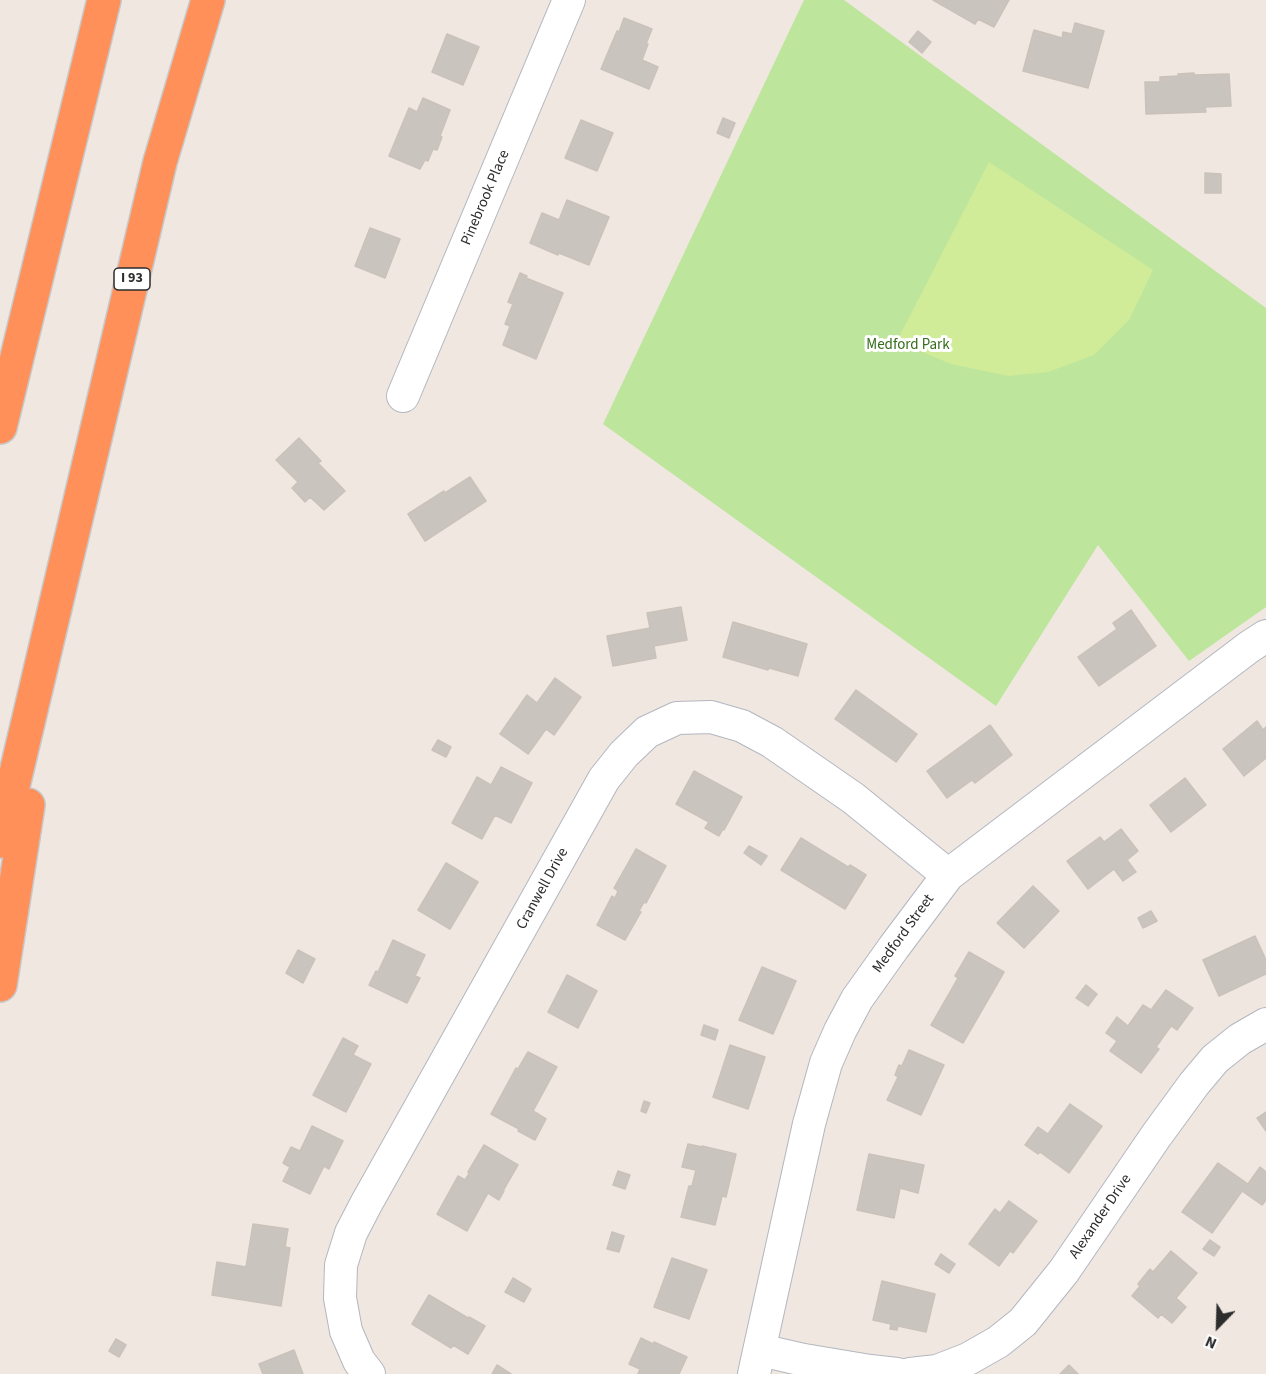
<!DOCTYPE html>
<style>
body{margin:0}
#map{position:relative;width:1266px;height:1374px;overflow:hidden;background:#efe7e0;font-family:"Source Sans 3",sans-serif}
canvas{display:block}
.north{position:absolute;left:1188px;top:1296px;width:60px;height:60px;-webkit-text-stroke:4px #fff;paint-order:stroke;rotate:203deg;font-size:16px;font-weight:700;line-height:24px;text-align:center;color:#2d2d2d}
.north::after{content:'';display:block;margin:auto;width:21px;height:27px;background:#2d2d2d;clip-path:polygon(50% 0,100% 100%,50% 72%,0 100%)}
</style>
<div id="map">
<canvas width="1266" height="1374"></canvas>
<div class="north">N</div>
</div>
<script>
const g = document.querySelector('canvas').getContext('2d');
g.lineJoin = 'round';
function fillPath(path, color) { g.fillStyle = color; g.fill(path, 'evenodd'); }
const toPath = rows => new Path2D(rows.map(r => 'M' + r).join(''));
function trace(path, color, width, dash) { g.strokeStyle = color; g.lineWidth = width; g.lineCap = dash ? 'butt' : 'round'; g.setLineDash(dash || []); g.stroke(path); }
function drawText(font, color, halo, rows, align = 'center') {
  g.font = font + ' "Source Sans 3",sans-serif'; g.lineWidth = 6; g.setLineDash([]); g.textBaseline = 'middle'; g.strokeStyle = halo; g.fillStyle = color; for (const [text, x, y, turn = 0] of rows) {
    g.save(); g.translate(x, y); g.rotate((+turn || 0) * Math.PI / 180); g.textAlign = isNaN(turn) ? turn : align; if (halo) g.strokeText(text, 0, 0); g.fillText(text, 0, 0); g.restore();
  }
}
fillPath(toPath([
 [804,0,844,0,1266,308,1266,607,1189,661,1098,545,996,706,603,424]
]), '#bde59c');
fillPath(toPath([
 [989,162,1153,270,1129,320,1094,355,1048,372,1008,376,951,364,897,341]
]), '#d1ec98');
const building = toPath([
 [933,0,1009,0,994,27,978,19,975,24,933,0],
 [624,18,652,29,646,44,648,44,642,60,658,67,649,89,601,69,617,31,619,32,624,18],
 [1075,23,1104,31,1088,88,1023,71,1034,30,1062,38,1063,32,1072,34,1075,23],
 [918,31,931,42,922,53,909,42,918,31],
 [447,34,479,47,463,85,432,72,447,34],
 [1194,73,1194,75,1229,74,1231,106,1205,107,1206,112,1146,114,1145,82,1160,82,1160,77,1178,76,1178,74,1194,73],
 [423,98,450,110,440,136,442,137,437,150,433,149,428,161,425,160,420,169,389,156,409,108,417,112,423,98],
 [723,118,735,123,729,138,717,133,723,118],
 [581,120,613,133,597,171,565,158,581,120],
 [1205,173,1221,174,1221,193,1205,193,1205,173],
 [567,200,609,217,589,265,559,253,558,255,530,243,542,213,559,220,567,200],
 [370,228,400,239,385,278,355,266,370,228],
 [520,273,527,276,526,278,563,293,536,359,503,345,510,326,505,324,513,304,508,302,520,273],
 [299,438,321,461,318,463,345,491,324,510,310,497,305,502,292,488,298,482,276,460,299,438],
 [470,477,486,501,425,541,408,514,444,491,445,493,470,477],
 [681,607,687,640,654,646,656,658,613,666,607,636,650,628,647,613,681,607],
 [1131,610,1156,646,1099,686,1078,657,1117,629,1113,623,1131,610],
 [733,622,807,644,798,676,769,668,768,670,723,657,733,622],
 [555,678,581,697,554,735,546,729,528,754,500,734,527,695,537,703,555,678],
 [856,690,917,734,896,762,835,719,856,690],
 [1257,721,1263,730,1266,727,1266,758,1244,776,1223,749,1257,721],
 [990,725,1012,755,975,783,972,780,947,798,927,771,990,725],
 [438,740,451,747,446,757,432,750,438,740],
 [501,767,532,783,511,823,495,815,482,839,452,823,477,777,491,785,501,767],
 [694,771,742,797,724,830,723,829,719,836,705,828,709,822,676,804,694,771],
 [1185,778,1206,805,1171,832,1150,805,1185,778],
 [1121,829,1138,851,1127,860,1136,872,1123,881,1114,869,1088,889,1067,861,1100,837,1104,842,1121,829],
 [801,838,848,867,850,865,866,875,845,909,781,870,801,838],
 [749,846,767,856,761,865,744,853,749,846],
 [636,849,666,866,646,903,644,902,639,911,641,912,625,940,597,925,612,896,615,898,618,891,614,888,636,849],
 [446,863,478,882,450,929,418,910,446,863],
 [1033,886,1059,911,1024,948,997,923,1033,886],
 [1151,911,1157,921,1143,928,1138,918,1151,911],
 [1255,936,1266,960,1266,974,1219,996,1203,960,1255,936],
 [393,940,425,955,415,976,420,978,407,1003,369,985,376,971,378,972,393,940],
 [298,950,315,959,303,983,286,973,298,950],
 [969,952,1004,972,963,1043,931,1025,958,978,955,976,969,952],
 [762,967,796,981,773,1034,739,1020,762,967],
 [567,975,597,991,578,1028,548,1012,567,975],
 [1086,985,1097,994,1088,1006,1076,998,1086,985],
 [1166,990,1193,1008,1177,1030,1171,1026,1156,1047,1159,1049,1141,1073,1110,1051,1117,1041,1106,1033,1117,1017,1128,1026,1143,1005,1151,1010,1166,990],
 [704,1025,718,1030,715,1040,701,1035,704,1025],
 [343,1038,358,1046,353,1055,371,1064,346,1112,313,1095,343,1038],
 [730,1045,765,1057,748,1109,713,1097,730,1045],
 [909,1050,944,1065,921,1115,887,1100,898,1077,895,1075,899,1065,902,1066,909,1050],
 [528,1052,557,1067,533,1111,546,1119,535,1140,518,1131,519,1129,491,1114,516,1068,518,1069,528,1052],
 [644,1101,650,1103,646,1113,641,1111,644,1101],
 [1070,1104,1102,1126,1069,1173,1040,1152,1038,1154,1025,1145,1038,1127,1048,1134,1070,1104],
 [1266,1112,1266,1131,1257,1118,1266,1112],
 [312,1126,343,1141,329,1169,324,1166,310,1194,283,1181,290,1167,283,1163,291,1147,300,1151,312,1126],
 [688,1144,702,1147,702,1146,736,1154,726,1197,722,1196,715,1225,681,1217,689,1186,692,1186,696,1170,682,1167,688,1144],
 [484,1145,518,1165,503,1191,504,1191,499,1200,488,1193,467,1231,437,1214,458,1176,465,1180,469,1174,468,1172,484,1145],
 [869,1154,924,1165,918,1193,900,1188,894,1218,857,1210,869,1154],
 [1218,1163,1248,1184,1260,1167,1266,1172,1266,1200,1262,1205,1242,1191,1212,1233,1182,1212,1218,1163],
 [618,1171,630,1175,625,1189,613,1185,618,1171],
 [1009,1201,1037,1221,1013,1253,1010,1251,999,1266,969,1244,995,1209,1000,1213,1009,1201],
 [253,1224,288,1229,285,1247,290,1248,281,1306,212,1295,217,1262,246,1267,253,1224],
 [612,1232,624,1236,619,1252,607,1249,612,1232],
 [1210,1240,1220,1247,1214,1256,1203,1249,1210,1240],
 [1171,1251,1197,1273,1176,1298,1186,1307,1172,1323,1161,1314,1158,1318,1132,1296,1140,1286,1138,1284,1150,1269,1153,1272,1171,1251],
 [941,1254,955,1264,949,1273,935,1264,941,1254],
 [672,1258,707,1270,689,1319,654,1307,672,1258],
 [513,1278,531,1289,524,1302,505,1292,513,1278],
 [882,1281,935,1294,926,1332,898,1326,897,1330,890,1329,891,1324,873,1320,882,1281],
 [429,1295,468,1318,469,1317,485,1326,468,1354,453,1345,451,1348,412,1324,429,1295],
 [641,1338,653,1344,654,1342,687,1357,679,1374,638,1374,640,1369,629,1364,641,1338],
 [116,1339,126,1345,119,1357,109,1351,116,1339],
 [294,1350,303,1374,263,1374,259,1364,294,1350],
 [497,1365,511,1374,492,1374,497,1365],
 [1069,1365,1078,1374,1060,1374,1069,1365]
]);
fillPath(building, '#cac4bf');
trace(building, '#cac2b9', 1.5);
const minor = toPath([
 [403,396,569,0],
 [760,1350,804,1360,870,1371,897,1374],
 [369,1374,359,1361,346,1331,340,1298,341,1265,351,1233,366,1204,604,779,624,754,647,732,677,718,711,717,742,726,772,742,853,798,948,875],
 [754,1374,809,1124,826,1063,840,1031,857,999,894,947,948,875,1249,647,1266,636],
 [910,1374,937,1371,968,1359,998,1342,1023,1322,1064,1271,1156,1136,1194,1084,1215,1059,1240,1039,1266,1024]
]);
const highway = toPath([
 [0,427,104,0],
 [0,841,160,162,208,0],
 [0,985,28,805]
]);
trace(minor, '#b3b7c0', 34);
trace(highway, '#c8c8c8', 36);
trace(minor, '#fff', 32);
trace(highway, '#ff905a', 33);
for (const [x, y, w] of [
 [132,279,36]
]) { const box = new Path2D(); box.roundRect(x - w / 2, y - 11, w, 22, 4.5); g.fillStyle = '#fff'; g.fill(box); trace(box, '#2d2d2d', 1.5); }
drawText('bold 14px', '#2d2d2d', null, [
 ["I 93",132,279]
]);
drawText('15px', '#2d2d2d', '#fff', [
 ["Pinebrook Place",486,198,-67],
 ["Cranwell Drive",543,889,-61],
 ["Medford Street",904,934,-54],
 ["Alexander Drive",1101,1217,-56]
]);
drawText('15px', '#346d1a', '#fff', [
 ["Medford Park",908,346]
]);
</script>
